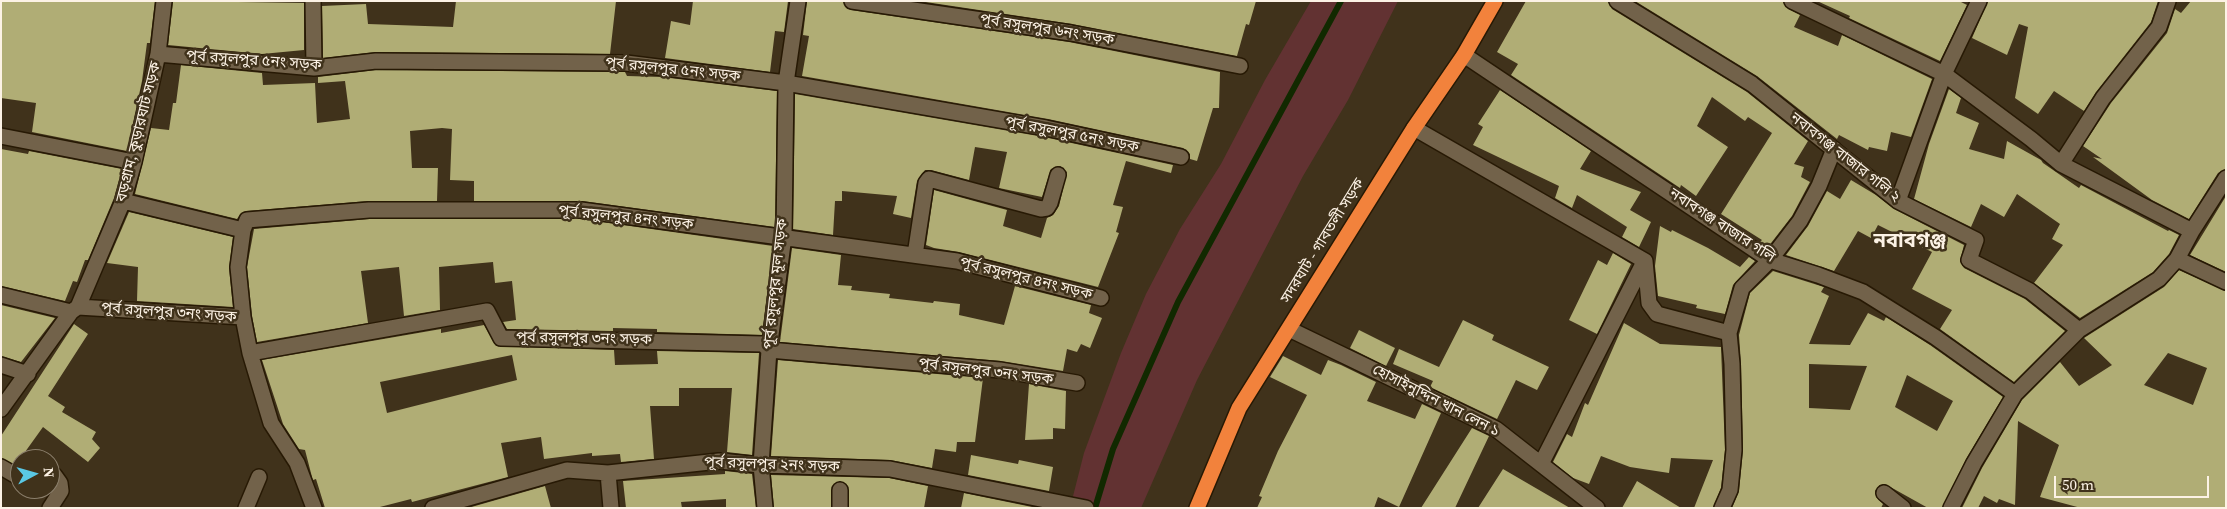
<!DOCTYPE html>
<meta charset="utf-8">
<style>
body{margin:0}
#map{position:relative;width:2227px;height:509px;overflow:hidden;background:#40321b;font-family:"Source Serif 4",serif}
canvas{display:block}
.frame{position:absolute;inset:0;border:2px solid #fcf2e5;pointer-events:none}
.north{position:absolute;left:10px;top:449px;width:50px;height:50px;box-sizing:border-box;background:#40321b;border:1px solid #8b7f6c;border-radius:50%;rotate:84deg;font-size:14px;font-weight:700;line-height:20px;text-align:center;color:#fcf2e5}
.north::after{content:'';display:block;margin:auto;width:18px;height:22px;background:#5ac8e5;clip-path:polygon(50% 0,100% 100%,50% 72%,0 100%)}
.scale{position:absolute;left:2054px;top:476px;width:155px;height:22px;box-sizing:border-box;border:2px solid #fcf2e5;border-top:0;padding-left:6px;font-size:15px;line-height:18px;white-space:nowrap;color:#fcf2e5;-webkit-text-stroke:4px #40321b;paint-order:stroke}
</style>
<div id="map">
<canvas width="2227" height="509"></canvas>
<div class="frame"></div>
<div class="north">N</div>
<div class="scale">50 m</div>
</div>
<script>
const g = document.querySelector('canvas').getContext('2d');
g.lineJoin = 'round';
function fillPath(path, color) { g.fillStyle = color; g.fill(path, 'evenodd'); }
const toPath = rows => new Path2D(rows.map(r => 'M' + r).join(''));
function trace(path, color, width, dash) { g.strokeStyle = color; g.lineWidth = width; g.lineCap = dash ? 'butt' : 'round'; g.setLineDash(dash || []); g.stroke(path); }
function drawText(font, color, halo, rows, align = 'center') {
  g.font = font + ' "Source Serif 4","Noto Sans Bengali",serif'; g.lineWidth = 5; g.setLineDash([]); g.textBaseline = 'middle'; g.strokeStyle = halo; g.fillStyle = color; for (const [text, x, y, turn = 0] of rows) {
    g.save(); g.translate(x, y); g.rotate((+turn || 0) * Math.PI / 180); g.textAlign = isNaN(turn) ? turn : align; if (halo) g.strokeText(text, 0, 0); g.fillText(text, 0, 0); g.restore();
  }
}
fillPath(toPath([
 [1311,1,1398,1,1348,100,1303,176,1197,380,1141,508,1070,508,1084,453,1121,353,1146,294,1180,229,1221,164,1265,80]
]), '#623232');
trace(toPath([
 [1095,508,1113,449,1178,302,1341,1]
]), '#112900', 6);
fillPath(toPath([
 [1,1,155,1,150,43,147,43,142,81,127,151,32,132,36,103,1,98],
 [173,1,304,3,304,50,262,54,168,45],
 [456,1,616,1,610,54,376,52,323,58,322,6,366,4,368,24,453,27],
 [693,1,788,1,784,32,775,31,770,72,665,58,671,21,690,25],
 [807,1,843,1,846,8,851,10,1069,42,1220,72,1219,108,1213,108,1197,161,1190,159,1190,154,1183,148,1048,119,802,76,809,36,803,35],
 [919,1,1256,1,1249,25,1246,24,1237,56,1072,24],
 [1526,1,1608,1,1612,9,1747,92,1808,141,1794,164,1804,167,1801,177,1810,182,1792,216,1768,247,1760,242,1762,240,1721,214,1772,133,1748,117,1745,121,1712,97,1697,126,1728,147,1696,196,1681,185,1680,188,1511,75,1518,64,1497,52],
 [1635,1,1783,1,1788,9,1800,15,1794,27,1838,46,1842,35,1932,79,1911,137,1891,132,1887,151,1869,147,1868,150,1839,135,1837,139,1757,76],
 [1817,1,1959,1,1967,5,1940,61,1849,18,1850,16],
 [1988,1,2158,1,2151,22,2096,92,2084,111,2054,91,2038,114,2015,98,2028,27,2019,24,2007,55,1972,38],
 [2191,1,2226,1,2226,169,2218,173,2189,219,2152,200,2093,157,2102,159,2083,146,2111,103,2167,33,2175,9,2181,13],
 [181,65,262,73,263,85,315,83,317,123,350,119,345,81,318,83,318,77,376,70,625,72,627,76,662,77,777,91,775,227,582,201,474,201,474,181,450,180,452,129,442,128,410,131,412,168,438,168,437,201,368,201,246,211,241,213,237,219,135,194,151,128,169,130,173,103,176,103],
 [1949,89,1961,98,1956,113,1979,123,1969,149,2004,159,2007,141,2041,160,2043,163,2079,188,2081,185,2168,231,2169,230,2179,235,2169,254,2153,272,2080,318,2034,283,2063,245,2052,239,2060,224,2017,194,2004,217,1981,204,1971,227,1914,199,1929,144],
 [1500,90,1591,151,1580,169,1641,192,1630,210,1651,222,1639,247,1622,237,1627,227,1577,195,1572,208,1555,198,1559,186,1473,145,1483,127,1478,124],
 [795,94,1044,137,1173,165,1171,173,1126,161,1113,205,1123,207,1116,232,1119,233,1098,287,959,252,934,248,926,245,934,190,1007,210,1003,226,1041,238,1047,218,1053,215,1059,206,1067,172,1060,166,1051,169,1042,197,999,188,1007,152,975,147,969,180,931,170,925,170,917,181,911,218,893,214,897,196,842,191,842,201,835,201,833,235,793,229],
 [1,149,28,154,29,151,122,169,114,198,88,260,85,260,77,282,73,281,65,301,1,286],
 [1851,180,1876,195,1894,209,1964,245,1960,261,1964,268,2025,299,2065,331,2014,382,1940,329,1952,310,1912,289,1932,252,1878,225,1871,238,1858,231,1834,271,1786,255,1808,226,1827,191,1840,199],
 [2226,196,2226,272,2190,255],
 [129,212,233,237,229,268,233,307,137,301,138,267,107,263],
 [369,219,580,219,773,246,762,335,657,332,657,329,613,328,613,331,507,329,503,322,516,320,512,281,495,283,493,262,439,267,440,310,404,316,399,267,361,271,368,323,257,342,252,316,247,267,254,229],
 [1660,226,1671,232,1672,230,1708,248,1740,267,1749,257,1755,261,1733,285,1725,314,1696,308,1697,305,1658,296,1655,266],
 [792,248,841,255,838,285,852,286,851,290,890,294,889,298,933,303,934,301,960,304,959,315,1004,325,1015,286,1091,305,1089,313,1102,318,1090,348,1081,344,1077,352,1067,349,1063,371,1001,361,780,342],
 [1613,253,1631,264,1597,334,1569,320,1598,260,1607,265],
 [2179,270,2226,291,2226,508,2081,508,2040,497,2059,445,2018,421,2015,505,1999,499,1997,503,1984,496,1978,508,1962,508,1982,468,2022,400,2060,362,2079,386,2112,365,2084,338,2164,287],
 [2168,353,2207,368,2193,405,2144,385],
 [1773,271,1824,287,1821,292,1829,296,1809,344,1850,345,1868,313,1884,321,1886,317,1930,345,2003,397,1966,459,1942,508,1928,508,1885,484,1880,485,1875,491,1876,497,1883,504,1881,508,1732,508,1739,491,1743,450,1741,364,1739,335,1750,293],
 [1809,364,1867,366,1850,410,1809,408],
 [1907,375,1953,401,1937,431,1895,407],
 [1,305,55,318,21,362,1,356],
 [1463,320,1494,335,1492,340,1549,367,1537,390,1516,380,1497,419,1430,387,1433,381,1393,364,1399,349,1439,367],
 [1624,323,1660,344,1721,347,1725,450,1721,488,1713,508,1694,508,1713,460,1671,458,1669,473,1630,467,1601,456,1589,484,1573,478,1553,462,1567,434,1572,437,1585,403,1588,405],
 [74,324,88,334,48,396,65,407,62,412,96,432,92,439,100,448,88,462,43,427,20,459,20,467,1,458,1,436],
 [484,325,496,346,614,350,615,365,658,364,657,351,759,353,752,455,727,452,732,388,679,388,679,406,650,406,654,459,621,462,620,454,592,456,592,453,544,459,541,437,501,443,508,477,412,502,411,499,376,508,325,508,316,479,313,480,312,477,305,450,299,449,283,424,262,360,441,329,441,333],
 [512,355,517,380,387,413,380,382],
 [1359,330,1395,348,1386,366,1350,348],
 [1283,356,1321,375,1328,360,1341,365,1376,382,1367,401,1415,419,1422,404,1441,413,1399,507,1378,497,1374,508,1257,508,1262,497,1259,496,1278,451,1307,395,1270,377],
 [778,360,983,378,975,442,957,442,956,452,935,449,932,468,890,460,771,456],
 [1029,384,1066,391,1065,429,1053,428,1053,439,1025,440],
 [1472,428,1489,436,1455,508,1421,508],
 [971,455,1018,464,1019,460,1053,467,1049,491,968,475],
 [1503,469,1570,508,1478,508],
 [725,471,752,474,756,508,726,508,726,499,681,502,682,508,626,508,623,481,725,474],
 [771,475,889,478,928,486,924,508,849,508,848,486,840,481,832,486,831,508,774,508],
 [1637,481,1681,508,1622,508],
 [545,486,551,508,468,508],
 [964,493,1037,508,961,508]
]), '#b0ad75');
const minor = toPath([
 [313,1,314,68],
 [852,1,1071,33,1240,66],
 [1617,1,1752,84,1898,201,1976,240,1969,260,2030,291,2079,330],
 [1792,1,1944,74,2031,139,2061,164,2192,231],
 [158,54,314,68,376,61,626,63,786,83,1046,128,1181,157],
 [1464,55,1770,260,1818,275,1863,292,1935,337,2015,394],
 [1414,128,1645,261,1649,303,1657,314,1729,333],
 [1,136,134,162],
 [2061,164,2103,98,2159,27,2168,1],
 [123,201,243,230,247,220,369,210,581,210,957,261,1101,298],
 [1898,201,1944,74,1979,1],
 [243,230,238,267,243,317],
 [915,255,926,183,929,179,1041,209,1047,208,1050,203,1058,175],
 [2177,259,2226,282],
 [1,295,71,312],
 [78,307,243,317,250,353,487,311,501,338,763,344,769,350,1000,370,1077,383],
 [1289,329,1496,429,1597,508],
 [250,353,271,423,297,463,314,508],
 [1,365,28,374],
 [1,409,71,312,78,307,123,201,134,162,158,54,164,1],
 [1541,464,1644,262],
 [1,467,20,478],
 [608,473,611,508],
 [840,490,840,508],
 [1884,493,1903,508],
 [50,508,61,491,60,483,55,476,50,478],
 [246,508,259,477],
 [433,508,567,470,608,473,719,461,761,465,890,469,1086,508],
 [765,508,761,465,769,350,784,236,786,83,798,1],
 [1722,508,1730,490,1734,450,1732,364,1729,333,1742,288,1770,260,1800,221,1819,186,1834,149],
 [1951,508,1974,463,2015,394,2079,330,2159,279,2177,259,2192,231,2226,178]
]);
const highway = toPath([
 [1197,508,1239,408,1414,128,1464,55,1495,1]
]);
trace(minor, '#271904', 18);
trace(highway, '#271904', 18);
trace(minor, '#72624a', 15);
trace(highway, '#f2823c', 15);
drawText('15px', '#fcf2e5', '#40321b', [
 ["পূর্ব রসুলপুর ৬নং সড়ক",1047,30,9],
 ["পূর্ব রসুলপুর ৫নং সড়ক",254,61,4],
 ["পূর্ব রসুলপুর ৫নং সড়ক",673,70,6],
 ["বড়গ্রাম, কুড়ারঘাট সড়ক",139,132,-76],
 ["পূর্ব রসুলপুর ৫নং সড়ক",1072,135,11],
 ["নবাবগঞ্জ বাজার গলি ২",1845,158,38],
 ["পূর্ব রসুলপুর ৪নং সড়ক",626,218,6],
 ["নবাবগঞ্জ বাজার গলি",1722,226,33],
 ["সদরঘাট - গাবতলী সড়ক",1323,241,-58],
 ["পূর্ব রসুলপুর ৪নং সড়ক",1026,279,14],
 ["পূর্ব রসুলপুর মূল সড়ক",776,284,-84],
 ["পূর্ব রসুলপুর ৩নং সড়ক",169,313,4],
 ["পূর্ব রসুলপুর ৩নং সড়ক",584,339,1],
 ["পূর্ব রসুলপুর ৩নং সড়ক",986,372,7],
 ["হোসাইনুদ্দিন খান লেন ১",1436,401,27],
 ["পূর্ব রসুলপুর ২নং সড়ক",772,465,2]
]);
drawText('bold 20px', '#fcf2e5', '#40321b', [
 ["নবাবগঞ্জ",1910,242]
]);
</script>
